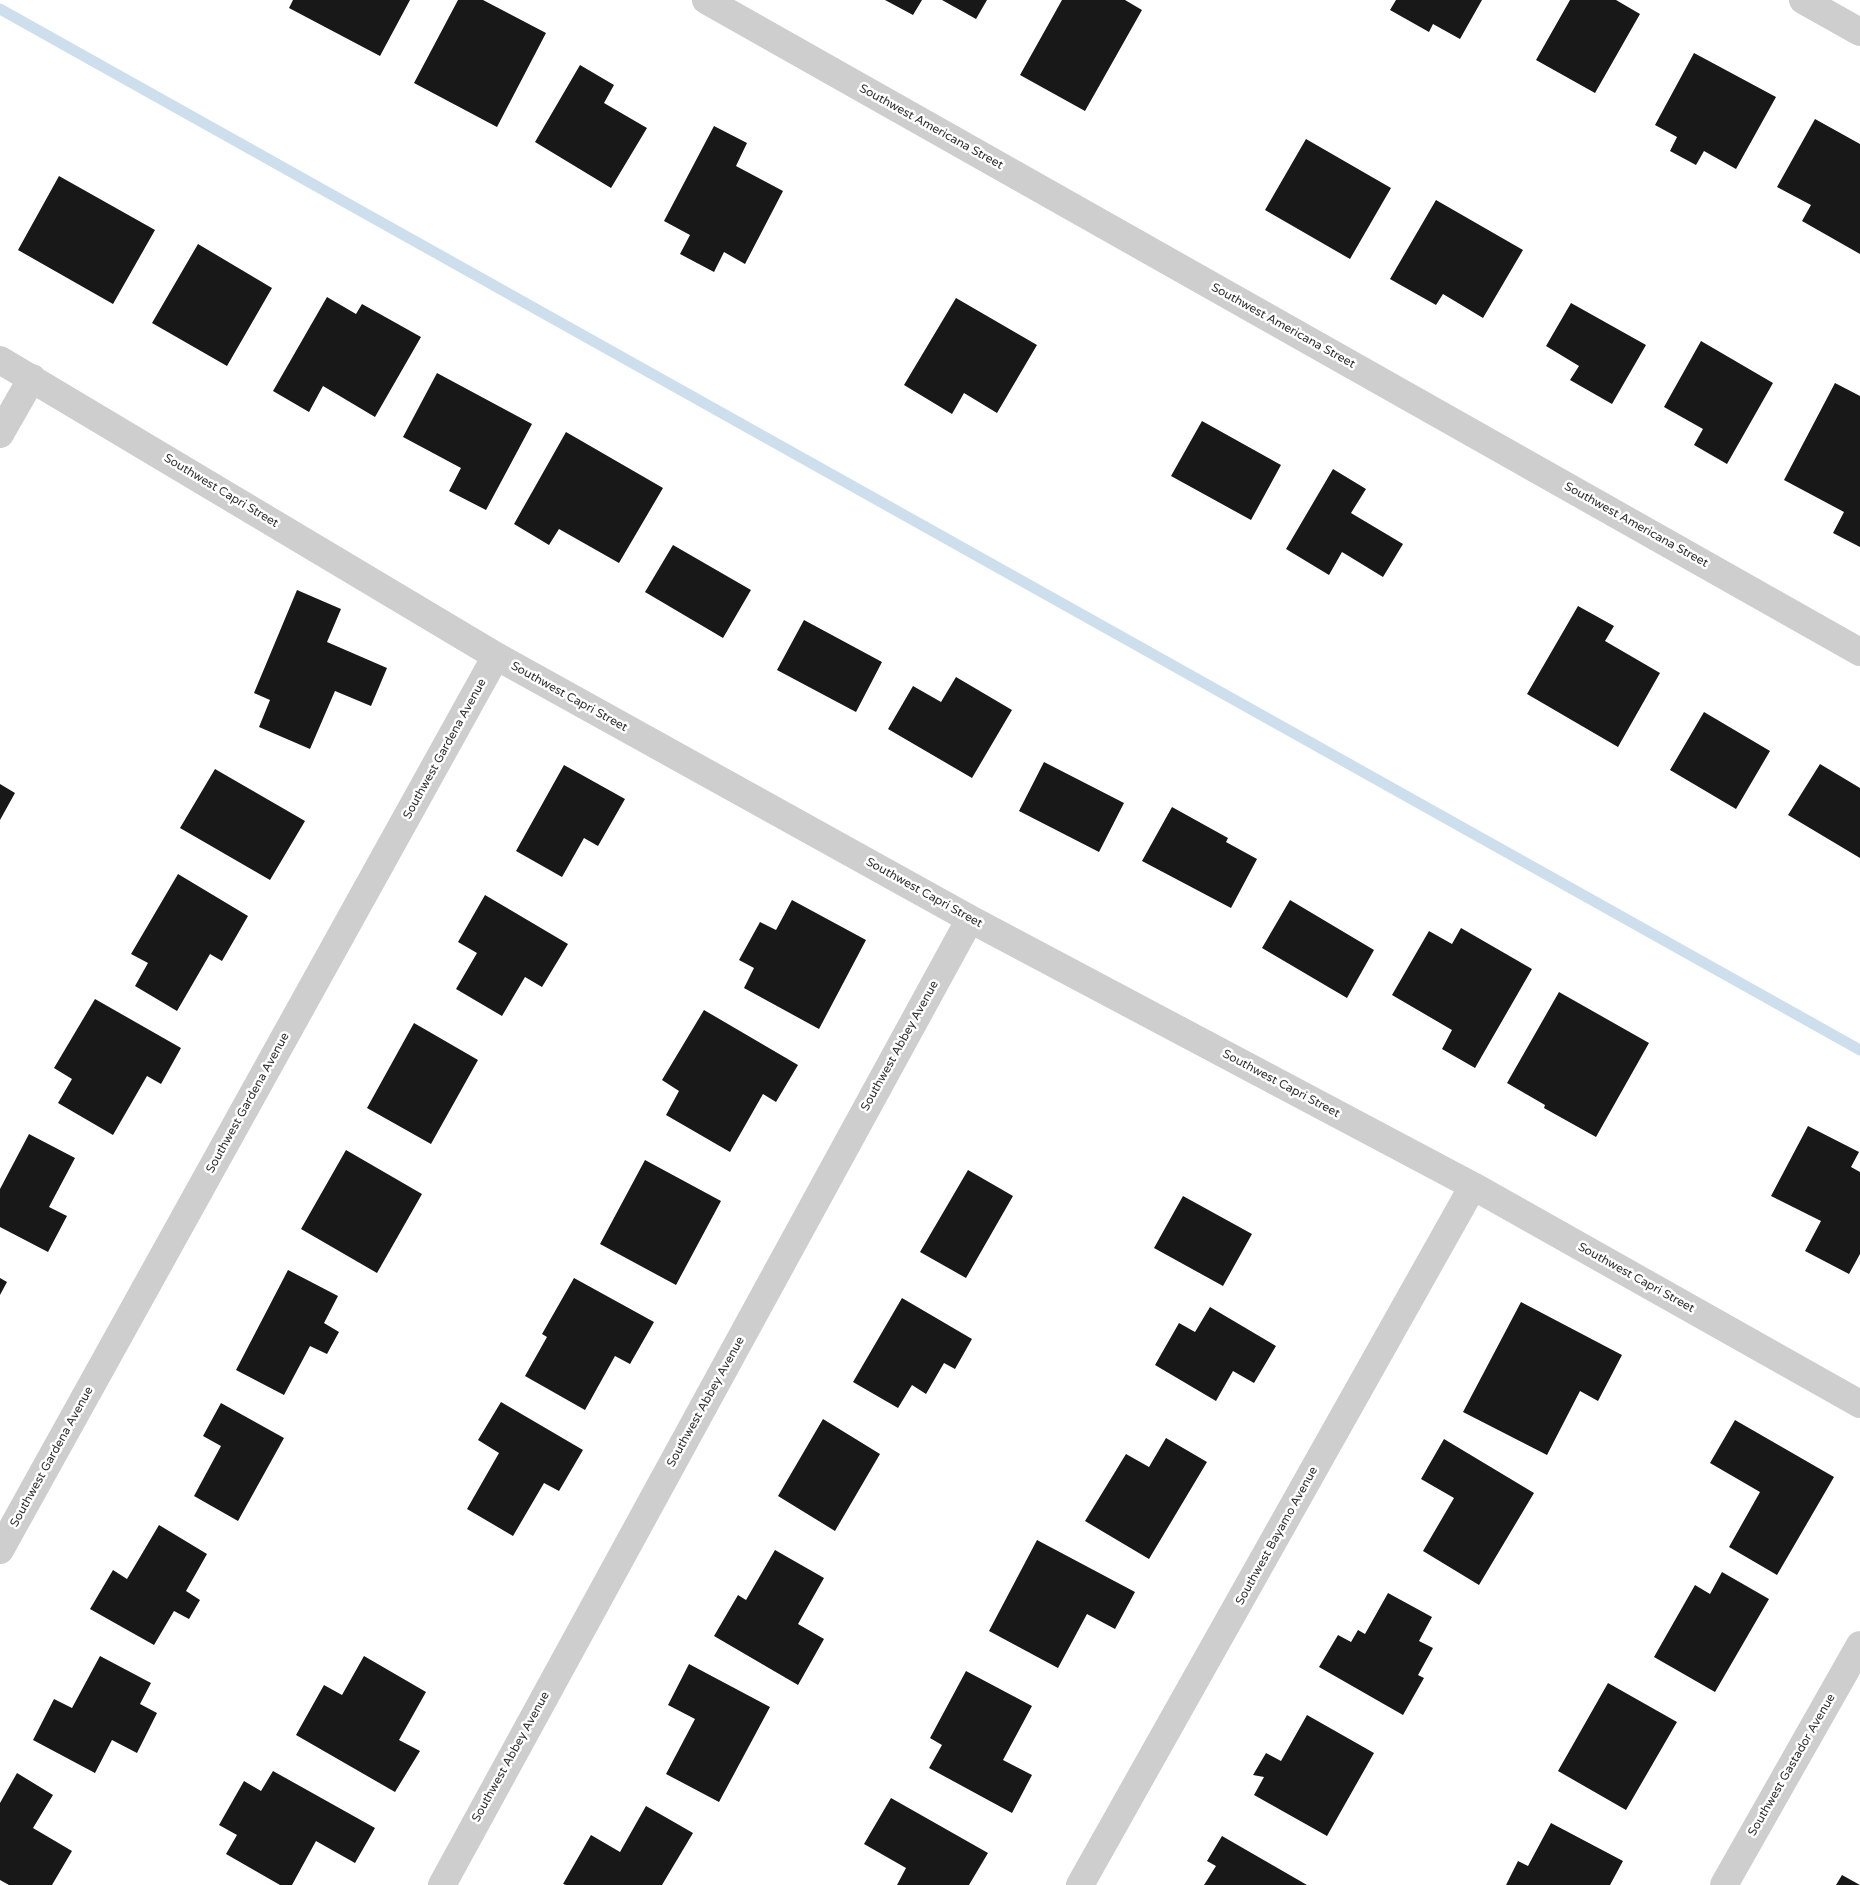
<!DOCTYPE html>
<style>
body{margin:0}
canvas{display:block;background:#fff}
</style>
<canvas width="1860" height="1885"></canvas>
<script>
const g = document.querySelector('canvas').getContext('2d');
g.lineJoin = 'round';
const toPath = rows => new Path2D(rows.map(r => 'M' + r).join(''));
function trace(path, color, width, dash) { g.strokeStyle = color; g.lineWidth = width; g.lineCap = dash ? 'butt' : 'round'; g.setLineDash(dash || []); g.stroke(path); }
function fillPath(path, color) { g.fillStyle = color; g.fill(path, 'evenodd'); }
function drawText(font, color, halo, rows, align = 'center') {
  g.font = font + ' "Varela Round",sans-serif'; g.lineWidth = 5; g.setLineDash([]); g.textBaseline = 'middle'; g.strokeStyle = halo; g.fillStyle = color; for (const [text, x, y, turn = 0] of rows) {
    g.save(); g.translate(x, y); g.rotate((+turn || 0) * Math.PI / 180); g.textAlign = isNaN(turn) ? turn : align; if (halo) g.strokeText(text, 0, 0); g.fillText(text, 0, 0); g.restore();
  }
}
trace(toPath([
 [0,9,1860,1050]
]), '#cddfec', 11);
fillPath(toPath([
 [293,0,410,0,380,56,289,8],
 [458,0,483,0,546,33,497,127,414,83],
 [885,0,922,0,913,15],
 [942,0,987,0,976,19],
 [1062,0,1125,0,1142,10,1085,111,1020,75],
 [1396,0,1482,0,1460,39,1433,24,1429,32,1390,10],
 [1570,0,1616,0,1640,14,1595,93,1536,60],
 [1694,53,1776,97,1736,169,1704,151,1696,165,1670,151,1677,137,1655,125],
 [580,65,614,85,604,103,647,128,611,188,535,142],
 [1815,119,1860,144,1860,254,1802,221,1811,205,1777,187],
 [714,126,747,143,736,166,783,191,745,264,724,252,714,272,680,254,690,235,664,221],
 [1306,139,1391,188,1350,259,1265,210],
 [59,176,155,230,113,304,18,250],
 [1436,200,1523,250,1483,318,1443,294,1436,305,1390,279],
 [198,244,272,288,227,366,152,323],
 [327,297,356,314,362,304,421,337,375,417,323,386,309,412,273,391],
 [956,298,1037,345,997,413,964,393,952,414,904,385],
 [1571,303,1646,345,1612,404,1570,380,1579,366,1546,346],
 [1701,341,1773,383,1727,464,1694,445,1703,429,1664,407],
 [437,373,532,424,486,510,449,491,461,468,403,437],
 [1835,383,1860,396,1860,547,1833,533,1844,512,1784,480],
 [1202,421,1281,465,1251,520,1171,476],
 [566,432,663,488,619,563,559,529,549,545,514,524],
 [1333,469,1366,489,1351,513,1403,544,1383,577,1342,552,1329,575,1286,549],
 [673,545,751,590,723,638,645,592],
 [297,590,341,609,327,642,387,668,371,706,335,691,310,749,259,727,270,700,254,693],
 [1578,606,1614,626,1605,641,1660,673,1618,747,1527,694],
 [804,620,882,662,856,712,777,670],
 [956,677,1012,710,972,778,888,729,913,686,941,702],
 [1704,712,1770,751,1736,809,1670,770],
 [1044,762,1124,803,1099,852,1019,811],
 [1820,764,1860,788,1860,858,1788,815],
 [564,765,625,799,598,846,584,838,562,877,516,851],
 [215,769,305,821,270,880,180,828],
 [0,784,15,793,0,820],
 [1172,807,1228,838,1226,842,1257,859,1231,908,1142,861],
 [178,874,248,916,222,961,210,954,177,1011,135,986,148,963,131,954],
 [485,895,568,944,542,987,525,977,502,1016,456,989,477,953,458,942],
 [792,900,866,940,819,1029,744,988,754,968,739,960,760,922,776,930],
 [1290,900,1374,950,1347,998,1262,948],
 [1461,928,1532,969,1475,1068,1442,1049,1452,1030,1392,995,1429,931,1452,944],
 [1559,992,1649,1043,1596,1137,1544,1108,1545,1105,1507,1083],
 [95,999,181,1048,161,1084,147,1076,113,1135,58,1103,72,1079,54,1068],
 [704,1010,798,1065,776,1102,763,1094,730,1152,666,1115,679,1091,662,1080],
 [414,1023,478,1060,431,1144,367,1108],
 [1808,1126,1859,1152,1851,1167,1860,1172,1860,1254,1849,1274,1805,1251,1821,1221,1771,1196],
 [29,1134,75,1158,49,1207,67,1216,48,1252,0,1227,0,1189],
 [346,1150,422,1194,377,1273,301,1229],
 [645,1160,721,1201,676,1285,600,1244],
 [968,1170,1013,1196,966,1278,920,1252],
 [1183,1196,1252,1234,1223,1286,1154,1248],
 [288,1270,338,1296,324,1323,339,1332,327,1354,310,1346,284,1395,236,1370],
 [0,1278,7,1282,0,1295],
 [574,1278,654,1322,630,1364,615,1356,585,1410,525,1376,547,1337,542,1334],
 [902,1298,972,1339,955,1369,944,1363,926,1394,912,1385,898,1408,853,1382],
 [1521,1302,1622,1355,1598,1401,1580,1391,1547,1455,1463,1412],
 [1210,1307,1276,1346,1254,1383,1233,1371,1216,1401,1155,1365,1179,1323,1195,1332],
 [501,1402,583,1450,559,1491,544,1483,513,1536,467,1509,499,1453,478,1440],
 [221,1403,284,1438,238,1521,194,1496,221,1446,203,1436],
 [823,1419,880,1454,835,1531,778,1496],
 [1735,1420,1834,1477,1777,1575,1729,1547,1760,1492,1710,1463],
 [1166,1438,1207,1462,1149,1559,1085,1521,1126,1454,1149,1467],
 [1444,1439,1534,1493,1479,1585,1423,1551,1454,1498,1421,1479],
 [159,1525,207,1554,186,1591,200,1600,189,1619,174,1611,154,1645,90,1609,113,1570,127,1579],
 [1037,1540,1135,1592,1115,1629,1087,1614,1058,1668,989,1631],
 [775,1550,824,1578,798,1624,824,1639,798,1685,714,1636,738,1595,746,1600],
 [1722,1572,1769,1599,1715,1692,1654,1657,1695,1585,1710,1594],
 [1388,1593,1432,1617,1419,1641,1433,1648,1418,1675,1424,1678,1403,1715,1319,1667,1338,1635,1351,1642,1358,1630,1365,1634],
 [100,1656,151,1683,140,1704,157,1713,137,1753,112,1740,95,1773,33,1740,54,1699,72,1708],
 [364,1656,426,1692,399,1740,420,1751,395,1792,296,1735,324,1685,342,1695],
 [689,1664,770,1707,719,1802,666,1774,695,1719,668,1705],
 [966,1671,1032,1706,1003,1760,1032,1775,1012,1813,929,1768,942,1745,930,1738],
 [1608,1683,1677,1722,1626,1810,1558,1771],
 [1307,1715,1374,1753,1327,1836,1254,1795,1264,1777,1253,1775,1266,1753,1281,1761],
 [273,1771,375,1828,355,1863,316,1841,292,1885,280,1885,226,1854,237,1835,219,1825,244,1781,261,1791],
 [17,1773,53,1795,33,1828,72,1851,52,1885,9,1885,0,1880,0,1803],
 [891,1798,988,1853,969,1885,897,1885,906,1868,864,1844],
 [646,1806,693,1833,662,1885,566,1885,563,1884,591,1835,620,1852],
 [1551,1823,1623,1861,1610,1885,1506,1885,1518,1861,1528,1866],
 [1222,1836,1307,1885,1204,1885,1216,1866,1207,1861],
 [1842,1875,1860,1885,1836,1885]
]), '#181818');
trace(toPath([
 [706,0,1860,652],
 [1803,0,1860,32],
 [0,360,496,656,970,919,1473,1186,1860,1404],
 [0,434,32,378],
 [0,1550,496,656],
 [442,1885,970,919],
 [1080,1885,1473,1186],
 [1724,1885,1860,1645]
]), '#cecece', 28);
drawText('12px', '#313131', '#fff', [
 ["Southwest Americana Street",931,127,29],
 ["Southwest Americana Street",1283,326,29],
 ["Southwest Capri Street",221,491,31],
 ["Southwest Americana Street",1636,525,29],
 ["Southwest Capri Street",569,697,29],
 ["Southwest Gardena Avenue",445,749,-61],
 ["Southwest Capri Street",924,893,29],
 ["Southwest Abbey Avenue",900,1046,-61],
 ["Southwest Capri Street",1281,1084,28],
 ["Southwest Gardena Avenue",248,1103,-61],
 ["Southwest Capri Street",1636,1278,29],
 ["Southwest Abbey Avenue",706,1402,-61],
 ["Southwest Gardena Avenue",52,1457,-61],
 ["Southwest Bayamo Avenue",1277,1536,-61],
 ["Southwest Abbey Avenue",511,1757,-61],
 ["Southwest Gastador Avenue",1792,1765,-60]
]);
</script>
